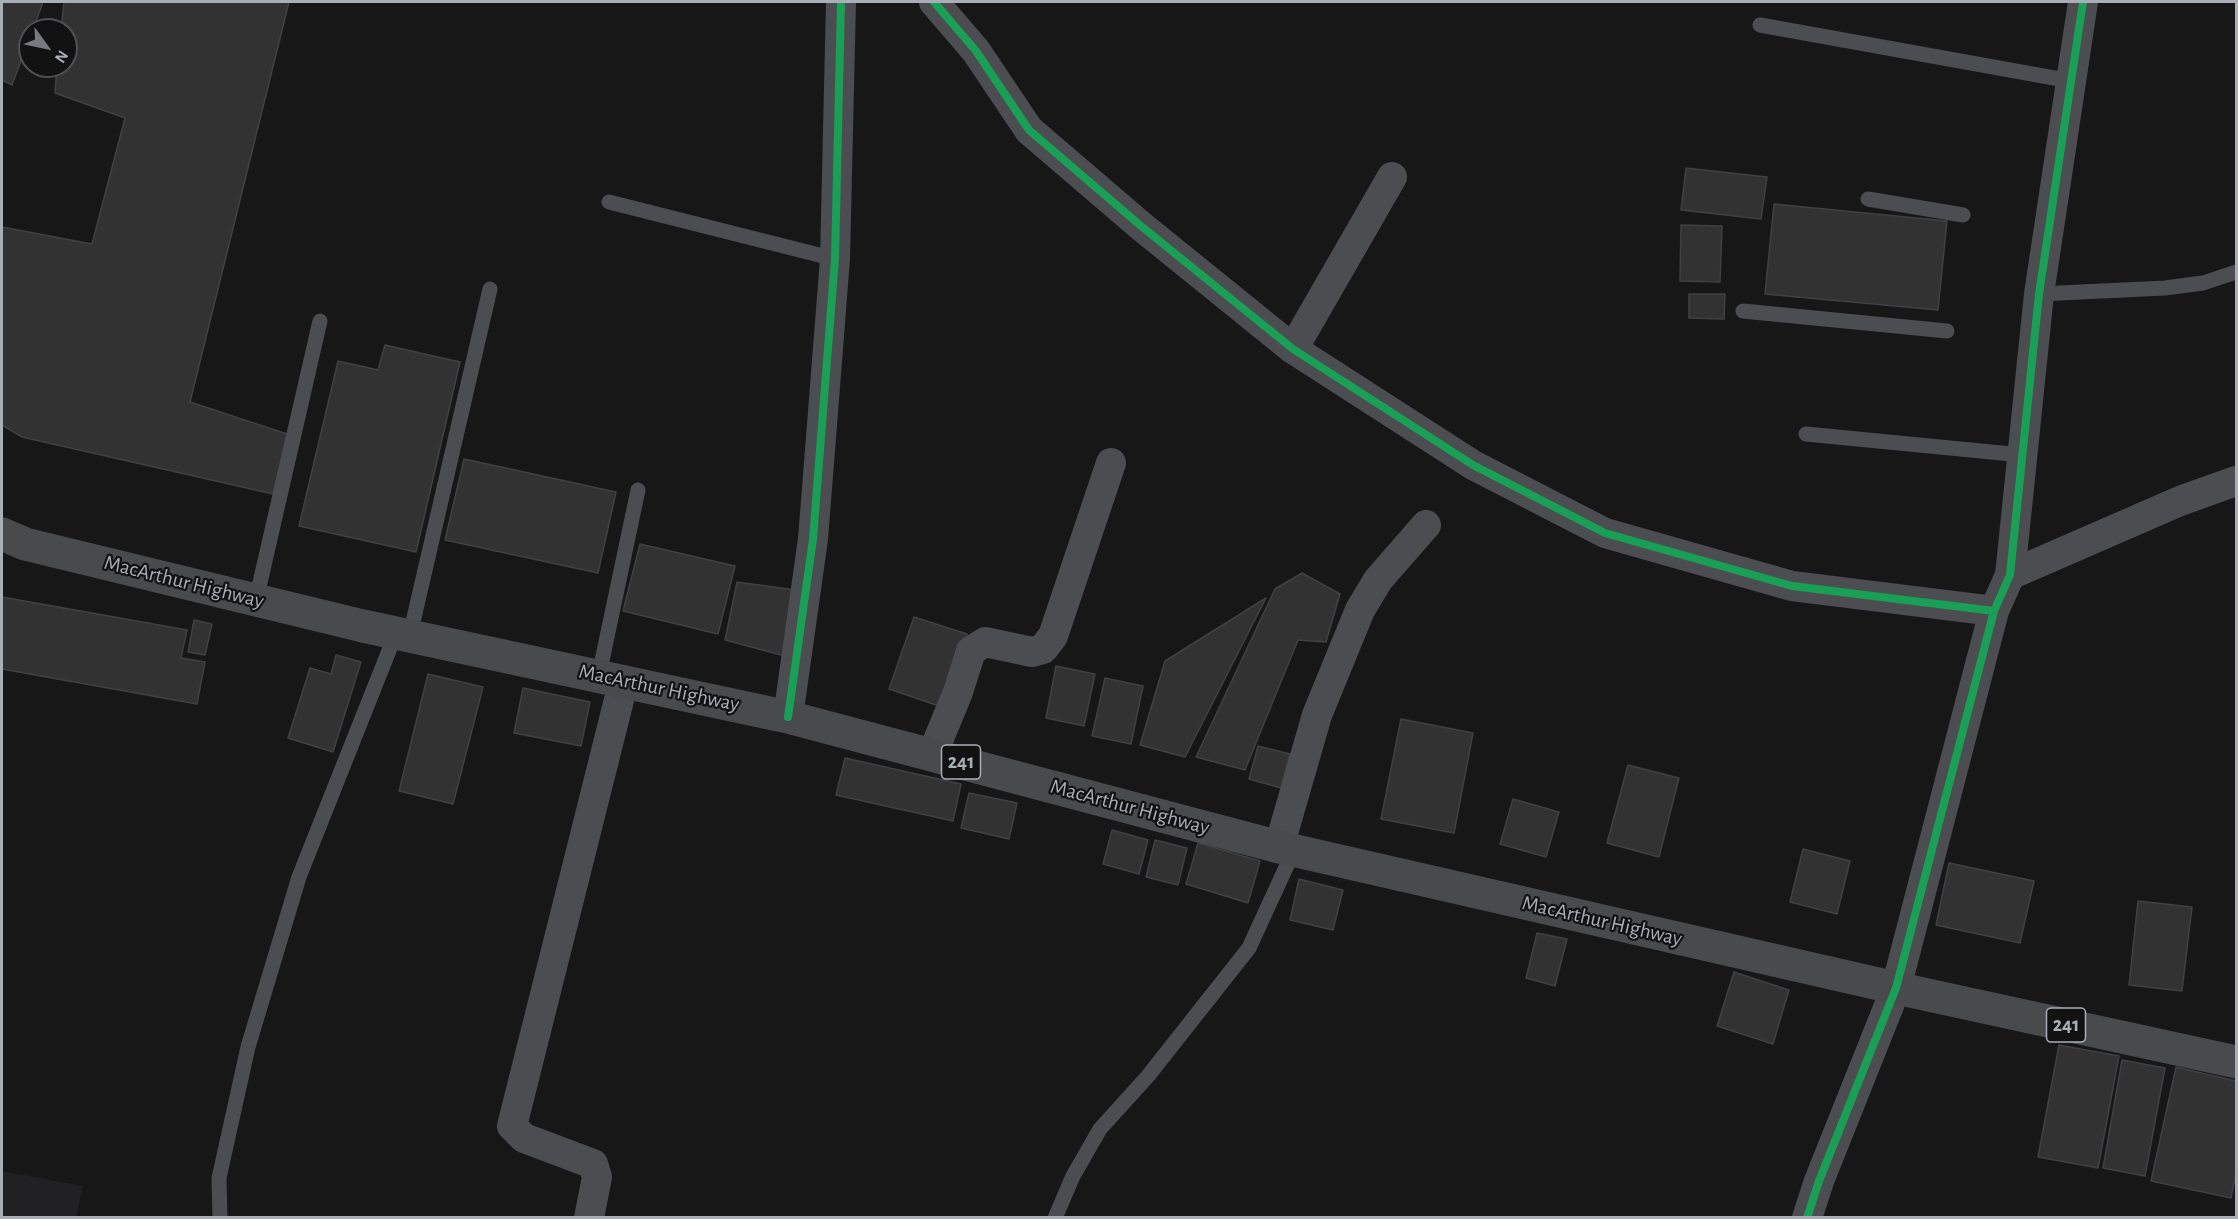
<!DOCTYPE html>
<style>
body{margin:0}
#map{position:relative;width:2238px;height:1219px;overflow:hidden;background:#171718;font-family:"Alegreya Sans",sans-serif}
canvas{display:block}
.frame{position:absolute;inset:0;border:3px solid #aaafb7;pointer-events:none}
.north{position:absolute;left:18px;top:18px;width:60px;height:60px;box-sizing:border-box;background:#121213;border:2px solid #4f5155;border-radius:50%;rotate:123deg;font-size:16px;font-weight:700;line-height:24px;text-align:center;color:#aaafb7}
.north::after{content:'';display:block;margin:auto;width:21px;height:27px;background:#777a7f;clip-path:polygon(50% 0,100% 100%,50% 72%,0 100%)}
</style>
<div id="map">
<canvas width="2238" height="1219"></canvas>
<div class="frame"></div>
<div class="north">N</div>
</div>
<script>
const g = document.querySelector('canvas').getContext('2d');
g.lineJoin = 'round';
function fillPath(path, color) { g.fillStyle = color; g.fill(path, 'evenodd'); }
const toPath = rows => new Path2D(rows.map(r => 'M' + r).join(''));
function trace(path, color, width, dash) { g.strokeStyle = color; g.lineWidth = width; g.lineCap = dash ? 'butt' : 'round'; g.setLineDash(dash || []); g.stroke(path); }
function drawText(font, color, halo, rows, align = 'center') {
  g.font = font + ' "Alegreya Sans",sans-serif'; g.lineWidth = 4.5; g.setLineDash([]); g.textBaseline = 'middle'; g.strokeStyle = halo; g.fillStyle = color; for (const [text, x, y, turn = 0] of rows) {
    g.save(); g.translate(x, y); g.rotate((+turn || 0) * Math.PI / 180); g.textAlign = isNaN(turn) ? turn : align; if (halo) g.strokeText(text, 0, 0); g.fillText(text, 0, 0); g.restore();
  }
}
fillPath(toPath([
 [2,1171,83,1186,76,1217,2,1217]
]), '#212123');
const building = toPath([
 [2,2,43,2,33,30,30,30,30,37,12,85,2,80,2,2],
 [64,2,289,2,190,402,287,434,273,494,22,437,2,425,2,227,92,244,125,118,55,93,57,66,66,66,66,30,61,30,64,2],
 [1686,168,1767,177,1761,219,1681,210,1686,168],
 [1774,204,1947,221,1938,310,1765,294,1774,204],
 [1681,225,1722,226,1720,282,1680,281,1681,225],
 [1689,294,1725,294,1724,319,1689,318,1689,294],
 [385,345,460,362,416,552,299,526,338,361,378,370,385,345],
 [464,459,616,492,598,573,445,540,464,459],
 [640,544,735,566,718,634,623,611,640,544],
 [1302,573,1340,594,1326,642,1298,640,1245,770,1196,757,1275,589,1302,573],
 [737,582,796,590,785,656,725,640,737,582],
 [2,597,187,630,181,658,205,662,197,704,2,669,2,597],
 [1266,598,1185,757,1140,745,1165,661,1266,598],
 [914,617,967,634,942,707,889,689,914,617],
 [194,620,212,624,205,655,188,652,194,620],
 [336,655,361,662,333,752,288,738,310,668,331,674,336,655],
 [1056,666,1095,674,1084,726,1046,718,1056,666],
 [428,674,483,687,453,804,399,791,428,674],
 [1105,678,1143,686,1131,744,1092,736,1105,678],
 [523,688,590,702,581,746,514,733,523,688],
 [1401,719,1473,733,1454,833,1381,819,1401,719],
 [1258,746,1290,754,1281,788,1249,779,1258,746],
 [845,758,961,784,953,821,836,795,845,758],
 [1628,765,1679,778,1659,857,1607,843,1628,765],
 [969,793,1017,803,1009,839,961,828,969,793],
 [1513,799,1559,812,1546,857,1500,844,1513,799],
 [1112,830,1148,840,1139,874,1103,864,1112,830],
 [1155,840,1187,848,1178,885,1146,877,1155,840],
 [1198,843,1260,861,1248,903,1186,884,1198,843],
 [1803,849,1850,861,1837,914,1790,902,1803,849],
 [1949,863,2034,881,2020,943,1936,925,1949,863],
 [1299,879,1343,890,1333,930,1290,920,1299,879],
 [2138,901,2192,907,2182,991,2129,985,2138,901],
 [1537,933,1567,939,1555,986,1526,978,1537,933],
 [1734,972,1789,990,1773,1044,1717,1026,1734,972],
 [2059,1045,2119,1056,2098,1168,2038,1157,2059,1045],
 [2122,1060,2165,1068,2145,1176,2103,1168,2122,1060],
 [2176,1067,2236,1081,2236,1173,2231,1198,2151,1181,2176,1067]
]);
fillPath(building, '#323233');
trace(building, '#404144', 1.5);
trace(toPath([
 [1760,25,2071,81],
 [1868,199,1963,215],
 [609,202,835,259],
 [2039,294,2165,288,2203,283,2236,272],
 [1743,311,1947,331],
 [1806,434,2022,455],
 [256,600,320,321],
 [410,635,490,289],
 [599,675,638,490],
 [220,1218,219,1178,248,1047,299,877,396,633],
 [1055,1218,1073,1176,1100,1129,1148,1076,1249,948,1294,850]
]), '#4c4d50', 15);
trace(toPath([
 [934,2,976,51,1029,130,1141,226,1293,349,1473,465,1605,533,1792,586,1994,611],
 [1293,349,1392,177],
 [2010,575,2180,501,2236,481],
 [788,717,813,539,835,259,841,2],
 [932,755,958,692,971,651,985,642,1032,652,1043,649,1053,636,1111,463],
 [1279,847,1317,715,1360,610,1378,580,1426,525],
 [589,1218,597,1177,593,1164,524,1138,512,1126,624,680],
 [1807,1218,1819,1181,1896,988,1994,611,2010,575,2039,294,2083,2]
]), '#4c4d50', 30);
trace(toPath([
 [2,534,25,544,363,626,788,717,1279,847,1896,988,2236,1062]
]), '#494a4c', 33);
trace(toPath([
 [934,2,976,51,1029,130,1141,226,1293,349,1473,465,1605,533,1792,586,1994,611],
 [788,717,813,539,835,259,841,2],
 [1807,1218,1819,1181,1896,988,1994,611,2010,575,2039,294,2083,2]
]), '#1a9f57', 8);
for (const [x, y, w] of [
 [961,762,39],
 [2066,1025,39]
]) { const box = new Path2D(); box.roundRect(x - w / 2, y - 17, w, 34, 4.5); g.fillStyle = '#121213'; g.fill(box); trace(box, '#aaafb7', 1.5); }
drawText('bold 20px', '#aaafb7', null, [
 ["241",961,762],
 ["241",2066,1025]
]);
drawText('21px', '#aaafb7', '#121213', [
 ["MacArthur Highway",184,582,14],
 ["MacArthur Highway",659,688,12],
 ["MacArthur Highway",1130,807,15],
 ["MacArthur Highway",1602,921,13]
]);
</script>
